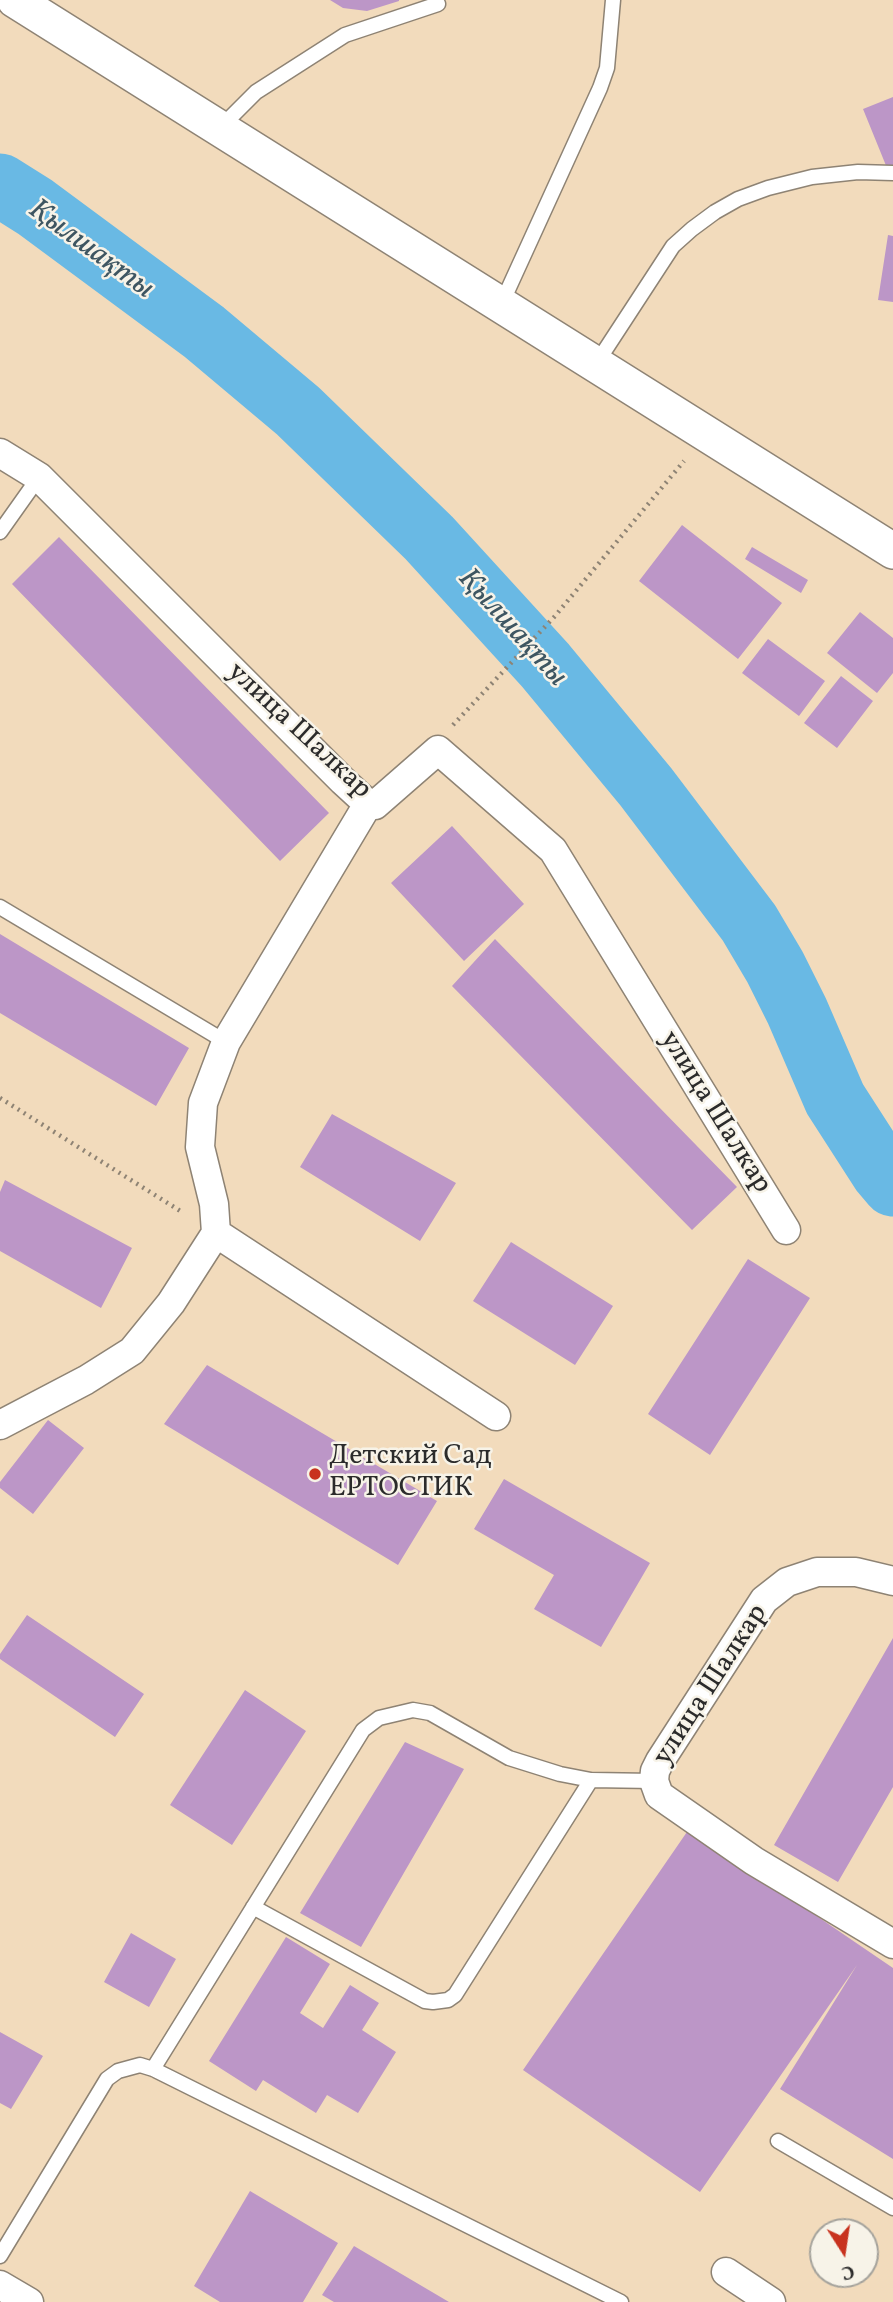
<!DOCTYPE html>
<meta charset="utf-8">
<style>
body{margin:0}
#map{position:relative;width:893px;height:2302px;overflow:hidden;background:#f2dbbc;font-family:Vollkorn,serif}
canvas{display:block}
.north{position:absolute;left:809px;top:2218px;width:70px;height:70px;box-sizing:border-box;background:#f7f3e8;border:2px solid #a5a39c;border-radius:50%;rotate:168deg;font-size:19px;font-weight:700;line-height:28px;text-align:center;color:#2b2b2b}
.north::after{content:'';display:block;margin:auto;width:24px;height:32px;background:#c8321e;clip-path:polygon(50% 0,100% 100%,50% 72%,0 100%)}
</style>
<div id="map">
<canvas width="893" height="2302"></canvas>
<div class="north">С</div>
</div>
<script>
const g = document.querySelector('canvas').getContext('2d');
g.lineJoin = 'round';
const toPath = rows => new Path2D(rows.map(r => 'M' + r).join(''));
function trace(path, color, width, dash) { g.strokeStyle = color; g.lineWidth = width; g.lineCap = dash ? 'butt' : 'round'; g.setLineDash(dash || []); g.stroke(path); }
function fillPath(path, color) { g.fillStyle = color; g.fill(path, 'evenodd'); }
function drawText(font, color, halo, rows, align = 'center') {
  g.font = font + ' Vollkorn,serif'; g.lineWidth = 5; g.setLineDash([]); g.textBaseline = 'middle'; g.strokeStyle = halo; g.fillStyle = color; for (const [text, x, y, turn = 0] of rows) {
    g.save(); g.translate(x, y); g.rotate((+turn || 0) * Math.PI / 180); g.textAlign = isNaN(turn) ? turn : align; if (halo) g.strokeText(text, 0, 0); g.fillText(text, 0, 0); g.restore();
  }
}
trace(toPath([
 [0,185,35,207,204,332,298,411,429,538,545,665,646,787,749,923,775,967,797,1011,835,1099,882,1172,893,1185]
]), '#69b9e4', 63);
fillPath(toPath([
 [330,0,399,0,399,1,367,11,343,8],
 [893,97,893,166,887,168,863,109],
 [888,235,893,236,893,302,878,300],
 [682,525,782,603,738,659,639,581],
 [59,537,329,813,280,861,12,584],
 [752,547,808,580,801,593,745,559],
 [860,612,893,638,893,673,877,693,827,653],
 [768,639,825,681,799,716,742,673],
 [841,676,873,701,837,748,804,723],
 [452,826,524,904,464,961,391,883],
 [0,934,189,1048,156,1106,0,1013],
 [495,939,737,1187,692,1230,452,986],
 [332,1114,456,1183,420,1241,300,1167],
 [5,1180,132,1248,101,1308,0,1251,0,1192],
 [511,1242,613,1306,575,1365,473,1301],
 [748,1259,810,1298,710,1455,648,1414],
 [207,1365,437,1501,398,1565,164,1424],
 [48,1420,84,1448,33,1514,0,1488,0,1482],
 [504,1479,650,1563,601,1647,534,1609,554,1575,474,1529],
 [27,1615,144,1694,115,1737,0,1659,0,1654],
 [893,1638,893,1787,838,1882,774,1845],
 [245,1690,306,1731,232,1845,170,1805],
 [405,1742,464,1769,361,1947,300,1913],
 [689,1829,893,1968,893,2159,780,2089,857,1965,700,2192,523,2070],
 [131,1933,176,1959,149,2007,104,1982],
 [286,1937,330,1964,300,2013,323,2028,350,1985,379,2003,362,2030,396,2052,358,2113,327,2095,316,2113,263,2080,256,2091,209,2061],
 [0,2032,43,2056,11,2109,0,2103],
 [250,2191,338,2243,303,2302,220,2302,194,2286],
 [354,2246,449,2302,334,2302,322,2295]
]), '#bc96c7');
const service = toPath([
 [220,128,256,92,345,35,438,4],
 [501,305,600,88,607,68,613,0],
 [596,364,673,246,692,229,715,212,738,199,768,188,812,177,858,172,893,173],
 [0,532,39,477],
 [0,907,226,1042],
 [253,1907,425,2001,433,2002,448,2000,455,1995,591,1780],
 [153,2069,363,1730,379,1718,413,1710,430,1713,509,1758,560,1774,591,1780,654,1781],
 [778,2141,893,2208],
 [0,2256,107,2079,118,2071,140,2065,153,2069,621,2302]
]);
const minor = toPath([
 [0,453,39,477,343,781,368,804,375,805,438,750,553,850,786,1230],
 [216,1233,496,1416],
 [0,1425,86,1380,132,1351,171,1303,216,1233,214,1204,200,1147,203,1103,226,1042,368,804],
 [893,1581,856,1572,817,1572,787,1582,764,1600,660,1761,655,1771,654,1781,659,1795,754,1861,893,1944],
 [726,2272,771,2302],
 [0,2285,29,2302]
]);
const tertiary = toPath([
 [15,0,893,551]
]);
trace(service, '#8e8374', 17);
trace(minor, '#8e8374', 31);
trace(tertiary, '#8e8374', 38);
trace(toPath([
 [453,725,555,616,684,461],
 [0,1098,182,1212]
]), '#8e8374', 4.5, [2, 5]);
trace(service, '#fff', 14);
trace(minor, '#fff', 28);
trace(tertiary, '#fff', 35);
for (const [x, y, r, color] of [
 [315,1474,7,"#c8321e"]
]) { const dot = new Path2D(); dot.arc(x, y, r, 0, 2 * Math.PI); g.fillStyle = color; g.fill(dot); trace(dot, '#f7f3e8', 2.5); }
drawText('28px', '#2b2b2b', '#f7f3e8', [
 ["улица Шалкар",298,732,43],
 ["улица Шалкар",714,1113,58],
 ["улица Шалкар",712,1686,-57]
]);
drawText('28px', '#2b2b2b', '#f7f3e8', [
 ["Детский Сад",329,1458],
 ["ЕРТОСТИК",329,1490]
], 'left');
drawText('italic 30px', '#3e5662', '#f7f3e8', [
 ["Қылшақты",90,251,36],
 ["Қылшақты",511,629,48]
]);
</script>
